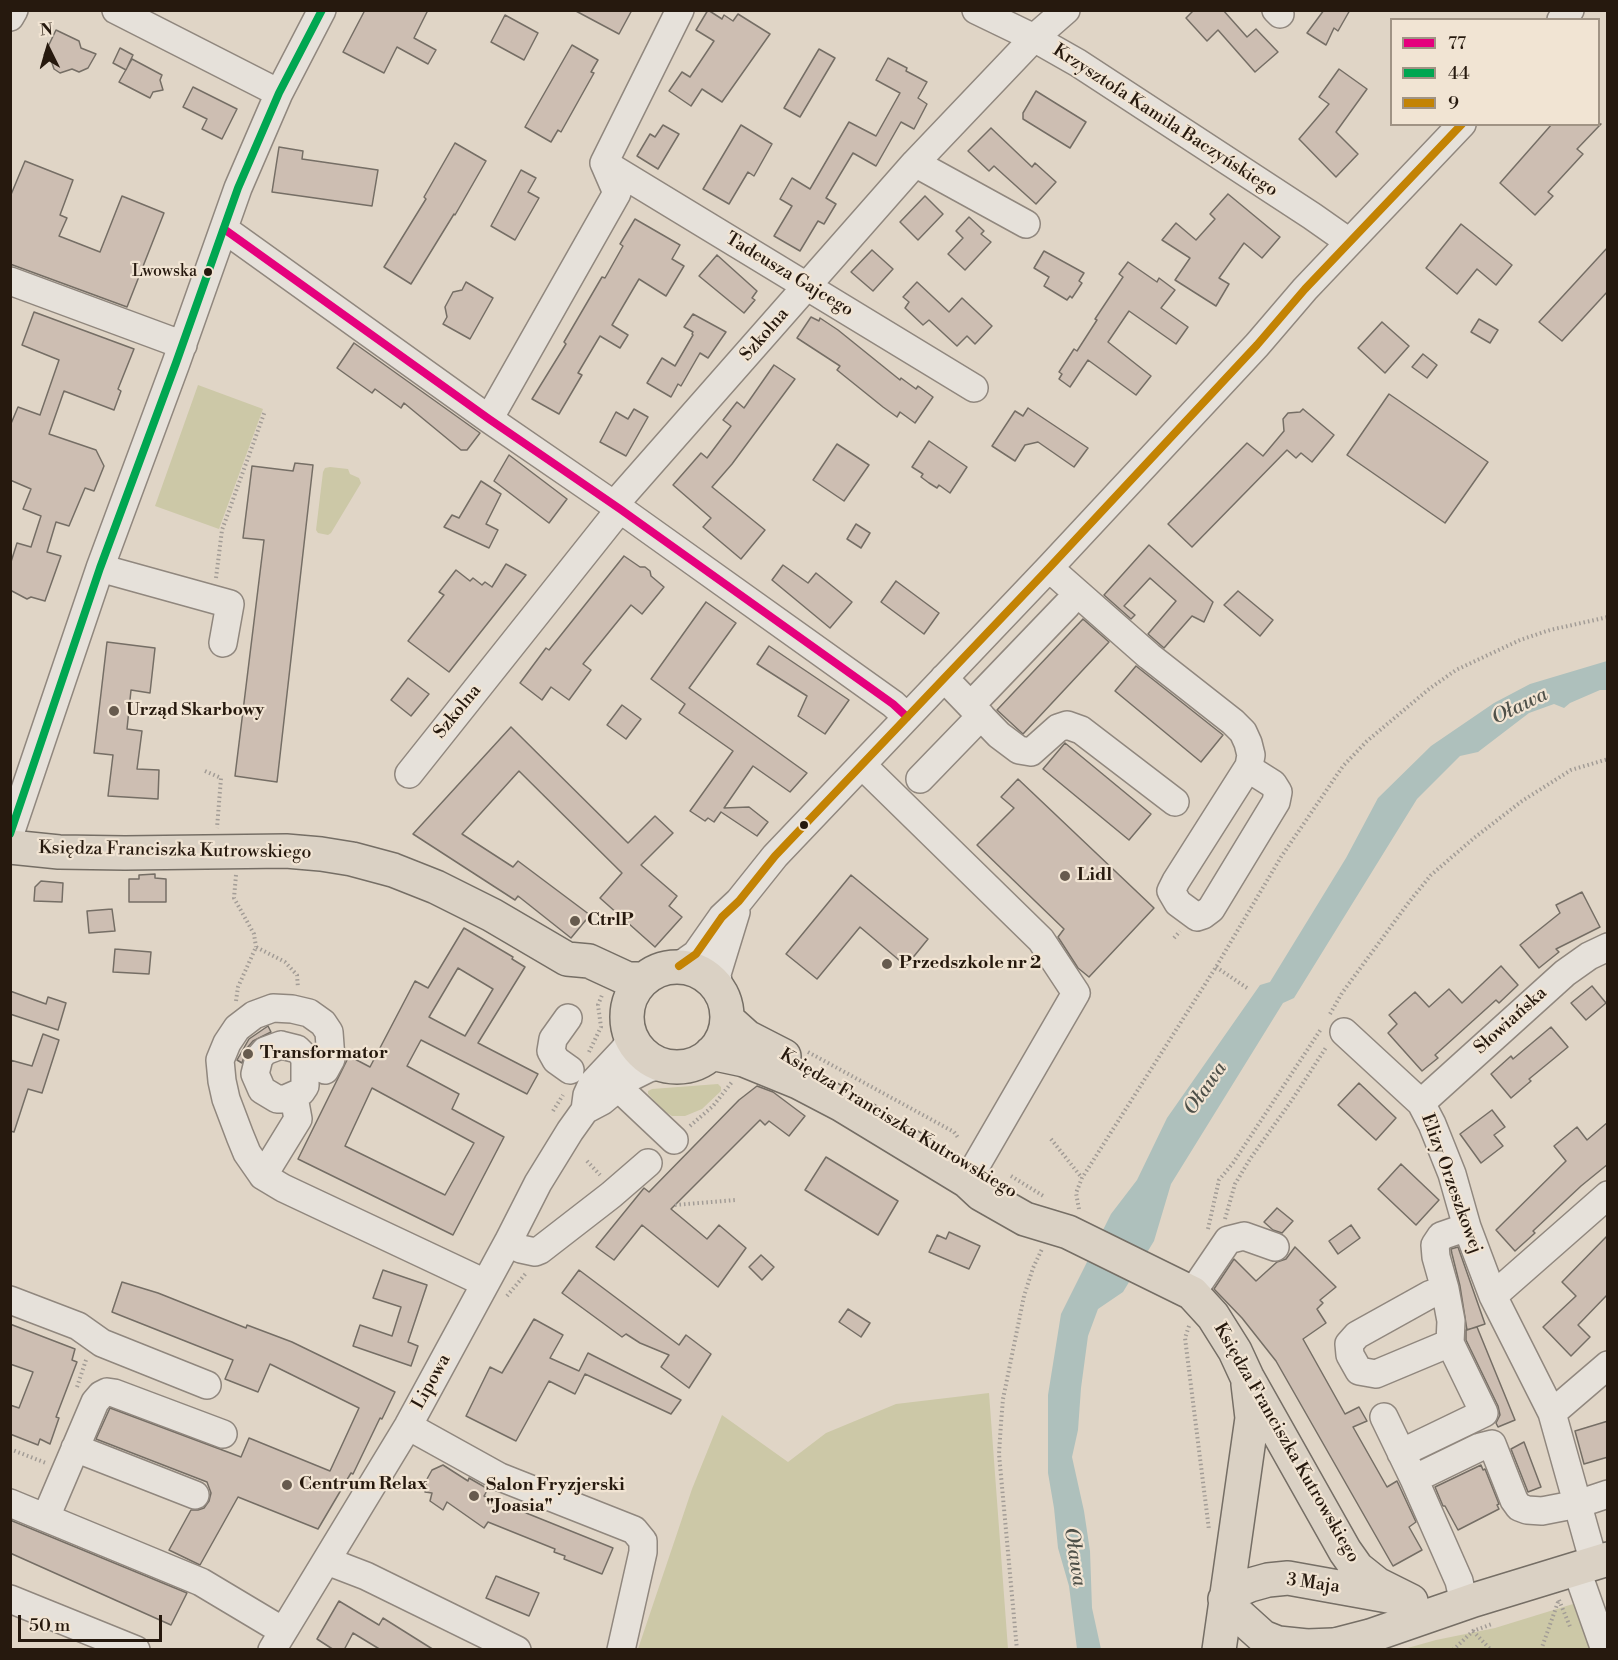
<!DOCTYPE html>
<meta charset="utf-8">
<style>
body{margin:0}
#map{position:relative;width:1618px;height:1660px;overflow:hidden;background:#e0d5c6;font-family:"Libre Bodoni",serif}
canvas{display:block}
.frame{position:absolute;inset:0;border:12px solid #26190e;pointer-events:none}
.legend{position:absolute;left:1390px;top:18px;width:210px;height:108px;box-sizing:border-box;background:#f1e4d3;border:2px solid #a09384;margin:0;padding:8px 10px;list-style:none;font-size:18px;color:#26190e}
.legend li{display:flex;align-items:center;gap:12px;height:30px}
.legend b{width:30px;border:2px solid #a09384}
.north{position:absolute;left:18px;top:18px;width:60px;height:60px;-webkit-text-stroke:4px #f1e4d3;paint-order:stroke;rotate:355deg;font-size:16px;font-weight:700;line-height:24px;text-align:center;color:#26190e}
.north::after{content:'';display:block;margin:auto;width:21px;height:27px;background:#26190e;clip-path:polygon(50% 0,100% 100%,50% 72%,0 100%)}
.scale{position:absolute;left:18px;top:1615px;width:144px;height:27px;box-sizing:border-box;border:3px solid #26190e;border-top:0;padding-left:8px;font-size:18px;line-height:21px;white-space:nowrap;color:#26190e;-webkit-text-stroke:4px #f1e4d3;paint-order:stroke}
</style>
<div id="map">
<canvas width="1618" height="1660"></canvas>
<div class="frame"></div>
<ul class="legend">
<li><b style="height:8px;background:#e5007d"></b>77</li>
<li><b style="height:8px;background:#00a651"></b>44</li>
<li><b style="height:8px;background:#c38304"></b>9</li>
</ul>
<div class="north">N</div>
<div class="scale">50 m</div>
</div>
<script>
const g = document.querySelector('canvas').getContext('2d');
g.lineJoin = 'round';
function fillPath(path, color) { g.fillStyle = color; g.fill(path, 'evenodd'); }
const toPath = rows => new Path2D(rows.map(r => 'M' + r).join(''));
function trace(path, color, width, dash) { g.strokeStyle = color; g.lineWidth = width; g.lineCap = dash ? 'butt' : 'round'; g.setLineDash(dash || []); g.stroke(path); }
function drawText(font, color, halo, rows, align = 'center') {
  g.font = font + ' "Libre Bodoni",serif'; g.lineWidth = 4.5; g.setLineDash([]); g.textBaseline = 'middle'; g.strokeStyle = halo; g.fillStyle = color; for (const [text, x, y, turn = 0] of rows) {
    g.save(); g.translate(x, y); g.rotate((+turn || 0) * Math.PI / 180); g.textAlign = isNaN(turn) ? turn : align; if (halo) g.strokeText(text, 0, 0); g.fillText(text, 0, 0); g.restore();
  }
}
fillPath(toPath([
 [198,385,263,409,219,529,155,506],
 [330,467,348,469,350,474,359,478,361,483,331,533,328,535,318,533,316,530,323,472,325,468],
 [718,1084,721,1087,721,1091,702,1109,685,1116,672,1116,664,1111,648,1094,648,1091,652,1089],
 [989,1393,1008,1649,638,1649,692,1489,722,1415,788,1462,826,1433,896,1404],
 [1573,1604,1590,1649,1404,1649,1436,1640,1495,1628]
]), '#ccc8a7');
fillPath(toPath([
 [1607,661,1607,690,1600,690,1570,703,1564,708,1554,704,1529,713,1478,752,1460,756,1417,799,1294,998,1283,1003,1171,1184,1154,1241,1123,1292,1098,1309,1088,1336,1081,1388,1078,1430,1072,1457,1084,1511,1090,1551,1092,1608,1101,1649,1077,1649,1069,1586,1058,1548,1054,1508,1048,1473,1048,1395,1061,1314,1111,1214,1137,1180,1167,1118,1260,985,1270,982,1346,858,1378,798,1431,746,1494,703,1530,684]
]), '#aec0bc');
const building = toPath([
 [365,10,428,10,414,38,436,50,428,64,397,47,384,73,343,52,365,10],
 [574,10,632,10,619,34,574,10],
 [708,10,722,19,724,15,733,21,738,14,770,34,722,102,702,89,691,106,669,91,682,72,690,77,714,41,696,30,708,10],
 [1194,10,1223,10,1247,37,1256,29,1278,52,1255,72,1218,30,1207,41,1186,18,1194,10],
 [1324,10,1350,10,1338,31,1334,28,1326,45,1307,33,1324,10],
 [505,15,538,33,524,60,491,42,505,15],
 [56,30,79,41,81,48,96,54,88,68,79,72,72,69,60,73,54,69,50,57,44,55,56,30],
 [572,45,598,60,591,72,594,73,561,132,558,130,551,142,525,127,572,45],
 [120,48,133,55,126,70,113,63,120,48],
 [819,49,835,58,800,117,784,108,819,49],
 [888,58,907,68,906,71,927,82,918,98,927,104,914,129,901,122,876,166,853,153,826,198,836,204,824,224,818,221,800,251,774,236,792,206,780,199,792,178,810,189,849,122,876,136,900,93,876,80,888,58],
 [132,59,162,75,160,80,163,90,153,92,150,98,119,82,132,59],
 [1339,69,1367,89,1336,132,1358,154,1336,177,1299,139,1329,104,1319,97,1339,69],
 [193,87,237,109,222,139,202,129,207,119,183,107,193,87],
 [1036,91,1086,122,1070,148,1023,119,1023,113,1036,91],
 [1552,124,1601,124,1577,149,1583,154,1548,192,1553,196,1535,215,1500,183,1552,124],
 [663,125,679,134,658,169,637,156,650,134,655,137,663,125],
 [741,125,772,144,754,176,748,172,729,204,703,189,741,125],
 [991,128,1032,167,1035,163,1056,182,1036,204,994,166,989,171,968,151,991,128],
 [455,143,486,161,455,215,454,214,411,284,384,267,426,199,424,197,455,143],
 [279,147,303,151,302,159,378,170,372,206,272,192,279,147],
 [25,161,73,180,60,215,67,218,59,236,100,252,122,196,164,213,127,307,10,264,10,197,25,161],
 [521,170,536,178,528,192,539,198,515,240,491,226,521,170],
 [1228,194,1280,237,1262,258,1244,243,1219,278,1229,284,1216,306,1175,280,1190,258,1162,240,1176,223,1196,240,1215,219,1210,214,1228,194],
 [925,196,943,214,918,240,900,222,925,196],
 [969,217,984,231,981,234,991,242,965,270,948,254,963,238,956,231,969,217],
 [635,219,680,245,672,259,684,266,666,296,639,279,612,325,628,335,620,348,600,336,578,373,582,375,559,414,532,399,566,344,564,342,602,277,605,278,623,246,620,244,635,219],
 [1461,224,1512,265,1496,285,1477,269,1457,294,1426,268,1461,224],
 [1608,247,1608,291,1562,341,1539,322,1608,247],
 [872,250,893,269,873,291,851,272,872,250],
 [1044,251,1084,273,1079,281,1082,283,1072,298,1070,296,1067,300,1044,286,1049,277,1034,268,1044,251],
 [717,255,757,291,752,298,755,300,744,313,699,276,717,255],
 [1128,262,1157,282,1159,278,1175,290,1161,308,1188,327,1176,344,1129,311,1108,342,1151,376,1136,395,1088,360,1070,387,1059,379,1062,374,1059,372,1074,349,1077,351,1097,320,1095,319,1123,277,1119,274,1128,262],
 [466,282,493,298,470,339,443,324,447,317,445,307,453,292,462,290,466,282],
 [917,282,949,312,962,298,992,326,975,344,967,336,957,346,929,320,923,325,905,308,909,302,903,297,917,282],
 [34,312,134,349,118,389,121,391,114,410,64,391,49,434,96,450,104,466,94,491,85,488,69,526,56,522,47,552,61,556,45,601,31,597,27,599,10,590,10,565,17,543,31,547,41,516,23,509,31,489,10,480,10,426,18,407,40,415,59,360,22,345,34,312],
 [693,314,726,332,708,358,700,353,681,386,678,384,671,397,647,383,662,358,675,366,693,335,692,334,693,332,684,327,693,314],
 [811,317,819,321,820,318,838,330,900,380,901,378,916,389,918,386,933,397,915,423,900,412,897,417,883,407,837,370,840,366,797,338,811,317],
 [1479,319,1498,330,1490,343,1471,332,1479,319],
 [1382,322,1409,346,1385,373,1358,348,1382,322],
 [354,343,480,433,467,450,461,450,404,403,401,408,375,389,372,393,337,368,354,343],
 [1423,354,1437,365,1427,378,1412,367,1423,354],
 [774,365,795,379,732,464,712,487,765,530,741,559,703,527,711,518,673,485,701,453,707,458,731,426,723,420,737,402,744,408,774,365],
 [1389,394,1488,462,1445,523,1347,455,1389,394],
 [1028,408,1088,448,1074,467,1038,442,1025,445,1015,461,992,446,1015,411,1023,416,1028,408],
 [634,409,648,417,626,456,600,442,616,412,628,419,634,409],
 [1303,409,1334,435,1312,462,1301,453,1296,458,1287,450,1192,547,1168,524,1247,443,1263,456,1284,431,1283,419,1288,413,1300,412,1303,409],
 [929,441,967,467,950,493,939,485,937,488,929,483,921,477,923,474,912,467,929,441],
 [837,444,869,465,844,501,813,480,837,444],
 [509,455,567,499,549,523,494,481,509,455],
 [295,463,313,465,277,782,235,776,264,540,243,538,252,466,293,471,295,463],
 [481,481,501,494,486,524,498,530,489,548,444,527,452,515,459,518,481,481],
 [856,524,870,533,861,548,847,539,856,524],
 [1149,545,1213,602,1204,622,1192,616,1164,648,1148,634,1176,601,1150,578,1124,606,1135,615,1131,619,1104,595,1149,545],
 [624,556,640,567,645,567,650,571,651,576,664,587,642,614,631,605,583,664,591,670,569,700,551,687,542,700,520,683,546,648,549,650,624,556],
 [506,564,526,575,449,672,408,641,444,595,439,592,456,570,470,581,473,578,482,585,485,582,492,587,506,564],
 [783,565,808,583,816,573,852,602,830,628,772,580,783,565],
 [896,581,939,613,924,634,881,602,896,581],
 [1238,591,1273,620,1260,636,1224,605,1238,591],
 [706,602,736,623,689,688,807,773,790,792,753,766,724,808,749,807,768,822,757,836,721,812,714,822,708,818,705,821,690,811,733,751,679,713,685,704,651,679,706,602],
 [1083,619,1109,642,1023,734,997,710,1083,619],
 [107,642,155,648,150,693,131,690,127,729,142,731,137,769,159,770,158,799,108,796,113,755,94,753,107,642],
 [769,646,849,700,825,734,798,716,807,696,757,664,769,646],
 [1136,666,1223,735,1201,762,1115,691,1136,666],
 [408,678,429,694,411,716,391,700,408,678],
 [622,705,641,719,626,739,607,725,622,705],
 [511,727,628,843,655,816,673,833,641,865,677,896,669,906,682,917,655,947,600,898,622,873,519,771,462,834,513,867,518,861,590,915,571,938,518,896,515,900,413,834,511,727],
 [1065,743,1151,814,1129,840,1043,769,1065,743],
 [1018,779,1154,908,1089,977,1078,968,1058,937,1064,929,977,845,1014,808,1001,797,1018,779],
 [155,874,155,878,166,879,166,902,129,902,129,879,139,879,139,875,155,874],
 [851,875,928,939,906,966,860,927,817,979,786,954,851,875],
 [41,881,63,883,62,902,34,901,35,887,41,881],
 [1582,892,1600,927,1556,949,1559,952,1539,968,1520,945,1560,913,1556,905,1582,892],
 [112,909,115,931,89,933,87,911,112,909],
 [464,928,513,957,512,959,525,967,478,1043,538,1074,527,1094,421,1040,407,1066,459,1094,452,1109,504,1137,453,1235,298,1159,349,1056,370,1067,415,981,428,988,464,928],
 [458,968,493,989,465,1036,429,1017,458,968],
 [372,1088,474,1143,445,1195,345,1146,372,1088],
 [115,949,151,952,149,974,113,972,115,949],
 [1501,966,1518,985,1499,1003,1496,1000,1435,1055,1438,1058,1422,1071,1388,1033,1397,1024,1389,1015,1415,992,1429,1007,1449,989,1462,1003,1501,966],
 [1592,986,1606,1003,1586,1020,1571,1003,1592,986],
 [10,991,46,1004,48,997,66,1003,58,1030,10,1014,10,991],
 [268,1026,271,1032,253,1041,247,1048,242,1063,237,1060,249,1039,268,1026],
 [1551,1027,1568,1047,1529,1079,1531,1081,1511,1098,1491,1074,1511,1056,1513,1059,1551,1027],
 [43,1034,59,1040,42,1093,28,1089,14,1132,10,1131,10,1060,32,1066,43,1034],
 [1359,1083,1396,1118,1376,1140,1338,1105,1359,1083],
 [757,1086,773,1092,805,1116,789,1136,769,1121,765,1125,760,1120,671,1209,707,1239,719,1225,746,1248,718,1287,642,1225,614,1260,596,1247,644,1188,649,1192,739,1100,757,1086],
 [1492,1110,1505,1127,1494,1135,1503,1146,1481,1163,1460,1134,1492,1110],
 [1608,1122,1608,1164,1581,1186,1533,1231,1535,1233,1515,1251,1496,1230,1566,1161,1554,1146,1577,1127,1587,1140,1608,1122],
 [826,1157,898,1201,878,1235,805,1190,826,1157],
 [1401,1164,1439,1200,1416,1225,1378,1189,1401,1164],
 [1277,1208,1293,1221,1282,1233,1273,1230,1264,1222,1277,1208],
 [1351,1225,1360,1238,1338,1254,1329,1241,1351,1225],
 [949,1232,980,1246,969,1269,929,1252,937,1235,946,1239,949,1232],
 [1608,1235,1608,1294,1578,1325,1590,1337,1571,1356,1543,1327,1576,1296,1562,1282,1608,1235],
 [1295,1247,1336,1287,1320,1300,1323,1303,1317,1309,1326,1323,1303,1339,1345,1414,1359,1407,1367,1421,1353,1427,1387,1487,1397,1481,1416,1522,1409,1527,1422,1550,1393,1566,1276,1361,1242,1318,1214,1289,1234,1259,1256,1281,1277,1262,1286,1259,1295,1247],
 [1458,1247,1485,1324,1467,1330,1460,1286,1452,1254,1451,1249,1458,1247],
 [761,1255,774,1267,762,1280,749,1267,761,1255],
 [383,1270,427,1285,408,1342,418,1346,411,1366,353,1346,360,1325,392,1336,401,1307,373,1298,383,1270],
 [579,1270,679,1345,686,1335,711,1354,689,1388,661,1367,669,1355,640,1343,626,1334,622,1337,562,1293,579,1270],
 [122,1282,158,1293,246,1328,247,1325,292,1342,395,1392,382,1419,380,1418,353,1474,351,1473,318,1529,238,1497,200,1565,169,1550,191,1510,198,1510,204,1508,209,1501,211,1493,207,1482,96,1439,110,1408,241,1457,249,1438,330,1471,359,1408,270,1364,258,1392,225,1379,233,1360,112,1312,122,1282],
 [848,1309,870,1323,861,1337,839,1322,848,1309],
 [534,1319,563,1335,550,1358,579,1371,588,1353,681,1400,671,1414,585,1374,575,1394,549,1381,516,1441,466,1416,490,1367,502,1373,534,1319],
 [10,1324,75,1349,72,1360,77,1362,56,1417,59,1418,50,1444,40,1439,38,1445,10,1434,10,1405,19,1408,33,1372,10,1364,10,1324],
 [1477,1327,1515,1420,1498,1427,1496,1423,1500,1415,1498,1406,1466,1340,1466,1330,1477,1327],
 [1608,1421,1608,1457,1584,1464,1575,1431,1608,1421],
 [1524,1442,1541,1487,1528,1492,1511,1449,1524,1442],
 [443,1465,468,1481,469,1478,488,1489,484,1496,613,1548,602,1574,564,1559,565,1556,554,1552,555,1549,488,1522,484,1528,447,1502,443,1510,430,1501,432,1493,425,1492,427,1479,432,1470,443,1465],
 [1481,1465,1483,1470,1485,1469,1499,1504,1497,1505,1499,1509,1458,1530,1445,1506,1443,1506,1435,1487,1481,1465],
 [10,1520,187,1593,171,1625,10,1553,10,1520],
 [496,1576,539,1593,529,1616,486,1598,496,1576],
 [339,1601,379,1625,383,1618,434,1650,381,1650,353,1633,344,1650,334,1650,317,1639,339,1601]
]);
fillPath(building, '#cdbeb2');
trace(building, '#756e65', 1.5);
const minor = toPath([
 [116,10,279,93],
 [976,10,1034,38,1078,63,1312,216,1349,242],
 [1276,10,1280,14],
 [10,17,14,10],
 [1561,20,1570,10],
 [604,163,974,388],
 [915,163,1026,224],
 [224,229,489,419,620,509,893,704,907,717],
 [10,281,183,345],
 [489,419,617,193,604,163,680,10],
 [614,505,915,163,1034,38,1066,10],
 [100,568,230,604,223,643],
 [1049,568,1149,656,1233,722,1243,732,1248,743,1251,755,1249,766,1176,881,1171,891,1178,903,1197,917,1203,915,1211,909,1276,802,1278,792,1273,784,1254,772,1249,766],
 [944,678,999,735,1019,750,1031,752,1058,728,1067,725,1081,730,1175,802],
 [971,705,1067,605],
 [862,765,1041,940,1076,993,967,1181],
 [409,774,620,509],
 [920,779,981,716],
 [10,834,100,568,176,363,238,188,279,93,322,10],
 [679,966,696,954,722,917,739,901,775,856,1049,568,1257,345,1305,289,1462,124],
 [719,989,717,974,736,912],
 [568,1018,553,1039,551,1051,556,1060,570,1070],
 [1344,1032,1421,1103,1432,1124,1452,1174,1467,1227,1493,1296,1552,1413,1594,1563],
 [281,1045,297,1049,303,1055,305,1061,305,1086,301,1092,285,1099,277,1099,262,1090,255,1074,259,1058,265,1051,281,1045],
 [622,1091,674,1140],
 [294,1097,298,1119,263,1176,247,1153,240,1136,226,1099,222,1081,220,1060,227,1043,237,1028,254,1015,273,1008,292,1009,309,1013,323,1023,329,1032,331,1059,325,1070],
 [1421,1103,1565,973,1589,956,1608,947],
 [585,1110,587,1095,592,1084,623,1051,628,1044,630,1034],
 [263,1176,283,1188,485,1283],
 [508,1242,521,1249,535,1252,540,1250,611,1195,648,1163],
 [1445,1289,1451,1321,1450,1343],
 [1192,1293,1228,1240,1244,1236,1275,1247],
 [1493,1296,1608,1195],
 [10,1300,78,1326,102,1343,207,1385],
 [1552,1413,1608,1365],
 [1384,1417,1414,1479,1459,1581,1464,1603],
 [408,1426,500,1477,634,1530,643,1541,643,1552,621,1650],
 [75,1448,195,1495],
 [1401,1453,1484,1413,1450,1343,1376,1374,1359,1371,1350,1355,1349,1344,1357,1335,1429,1295,1445,1289,1436,1257,1435,1245,1441,1236,1467,1227],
 [1414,1479,1480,1447,1492,1444,1514,1500,1519,1507,1527,1510,1542,1511,1578,1504,1608,1494],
 [10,1503,201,1582,283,1631],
 [46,1517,95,1402,101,1395,107,1392,114,1393,223,1434],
 [327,1561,366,1576,517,1650],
 [1576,1568,1605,1650],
 [10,1599,136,1650],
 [272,1650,408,1426,508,1242,538,1183,570,1131,585,1110,602,1101,631,1077,649,1068,664,1065]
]);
const major = toPath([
 [10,847,59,852,125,853,286,851,321,854,352,859,393,870,436,887,492,915,567,959,589,961,628,979,644,979],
 '627 1017a50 50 0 1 1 100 0a50 50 0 1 1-100 0Z',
 [727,1019,747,1037,784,1056],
 [711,1053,744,1060,798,1082,842,1105,967,1181,981,1194,1025,1219,1068,1232,1192,1293,1213,1316,1235,1351,1247,1377,1345,1551,1357,1568,1377,1584,1411,1601],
 [1225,1599,1236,1591,1250,1585,1268,1580,1288,1578,1388,1596],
 [1225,1599,1232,1609,1263,1637,1278,1643,1307,1646,1333,1645],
 [1219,1650,1252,1418,1248,1384],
 [1316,1650,1370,1636,1474,1600,1608,1559]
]);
trace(minor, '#90877e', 30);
trace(major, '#756e65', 36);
trace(toPath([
 [216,578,222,530,265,411],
 [205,771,221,778,217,828],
 [236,875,234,898,254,934,256,947],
 [1174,938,1180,931],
 [1216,967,1247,988],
 [236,1001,238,987,256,947,285,962,297,975,298,988],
 [1330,1014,1342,993,1409,902,1431,875,1474,838,1522,801,1571,770,1608,759],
 [589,1052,601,1027,598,1005,602,995],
 [808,1052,954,1132,959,1139],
 [553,1111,563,1095],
 [690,1126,713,1106,732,1082],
 [1051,1139,1082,1178],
 [587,1161,600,1175],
 [1011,1176,1045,1197],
 [675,1205,735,1200],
 [1079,1209,1076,1193,1082,1178,1216,967,1281,857,1343,766,1367,741,1429,689,1456,670,1520,640,1550,630,1608,617],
 [1225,1219,1235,1184,1250,1159,1292,1100,1327,1046],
 [1208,1229,1219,1180,1233,1163,1321,1029],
 [507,1296,527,1272],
 [1189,1326,1185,1338,1209,1530],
 [77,1387,86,1360],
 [10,1449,46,1463],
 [1559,1600,1571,1629],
 [1473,1631,1491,1650],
 [1017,1650,999,1454,1001,1423,1003,1399,1024,1296,1033,1268,1042,1249],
 [1453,1650,1473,1631,1492,1624],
 [1541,1650,1558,1602]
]), '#a29c96', 4, [1.5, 3]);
trace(minor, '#e6e1da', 27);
trace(major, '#dad1c4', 33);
trace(toPath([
 [224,229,489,419,620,509,893,704,907,717]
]), '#e5007d', 8);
trace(toPath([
 [10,834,100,568,176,363,238,188,279,93,322,10]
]), '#00a651', 8);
trace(toPath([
 [679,966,696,954,722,917,739,901,775,856,1049,568,1257,345,1305,289,1462,124]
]), '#c38304', 8);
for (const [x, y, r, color] of [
 [208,272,5,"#26190e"],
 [114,711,6,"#675b4e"],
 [804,825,5,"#26190e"],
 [1065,876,6,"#675b4e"],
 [575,921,6,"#675b4e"],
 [887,964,6,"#675b4e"],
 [248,1054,6,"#675b4e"],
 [287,1485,6,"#675b4e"],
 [474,1496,6,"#675b4e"]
]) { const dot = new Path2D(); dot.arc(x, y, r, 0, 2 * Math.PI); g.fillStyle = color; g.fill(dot); trace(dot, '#f1e4d3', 2); }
drawText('16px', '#26190e', '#f1e4d3', [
 ["Lwowska",197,272]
], 'right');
drawText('18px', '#26190e', '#f1e4d3', [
 ["Krzysztofa Kamila Baczyńskiego",1165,121,33],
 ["Tadeusza Gajcego",789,275,31],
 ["Szkolna",765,335,-49],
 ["Szkolna",458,712,-51],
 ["Księdza Franciszka Kutrowskiego",175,851,1],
 ["Słowiańska",1511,1021,-42],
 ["Księdza Franciszka Kutrowskiego",898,1124,31],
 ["Elizy Orzeszkowej",1451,1184,70],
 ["Lipowa",432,1382,-61],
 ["Księdza Franciszka Kutrowskiego",1286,1443,60],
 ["3 Maja",1313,1584,8]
]);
drawText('bold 18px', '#26190e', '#f1e4d3', [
 ["Urząd Skarbowy",126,711],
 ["Lidl",1077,876],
 ["CtrlP",587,921],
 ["Przedszkole nr 2",899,964],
 ["Transformator",260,1054],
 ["Centrum Relax",299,1485],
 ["Salon Fryzjerski",486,1486],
 ["\"Joasia\"",486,1507]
], 'left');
drawText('italic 20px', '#4e5049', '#f1e4d3', [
 ["Oława",1520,707,-26],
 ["Oława",1206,1089,-55],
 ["Oława",1074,1557,81]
]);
</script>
